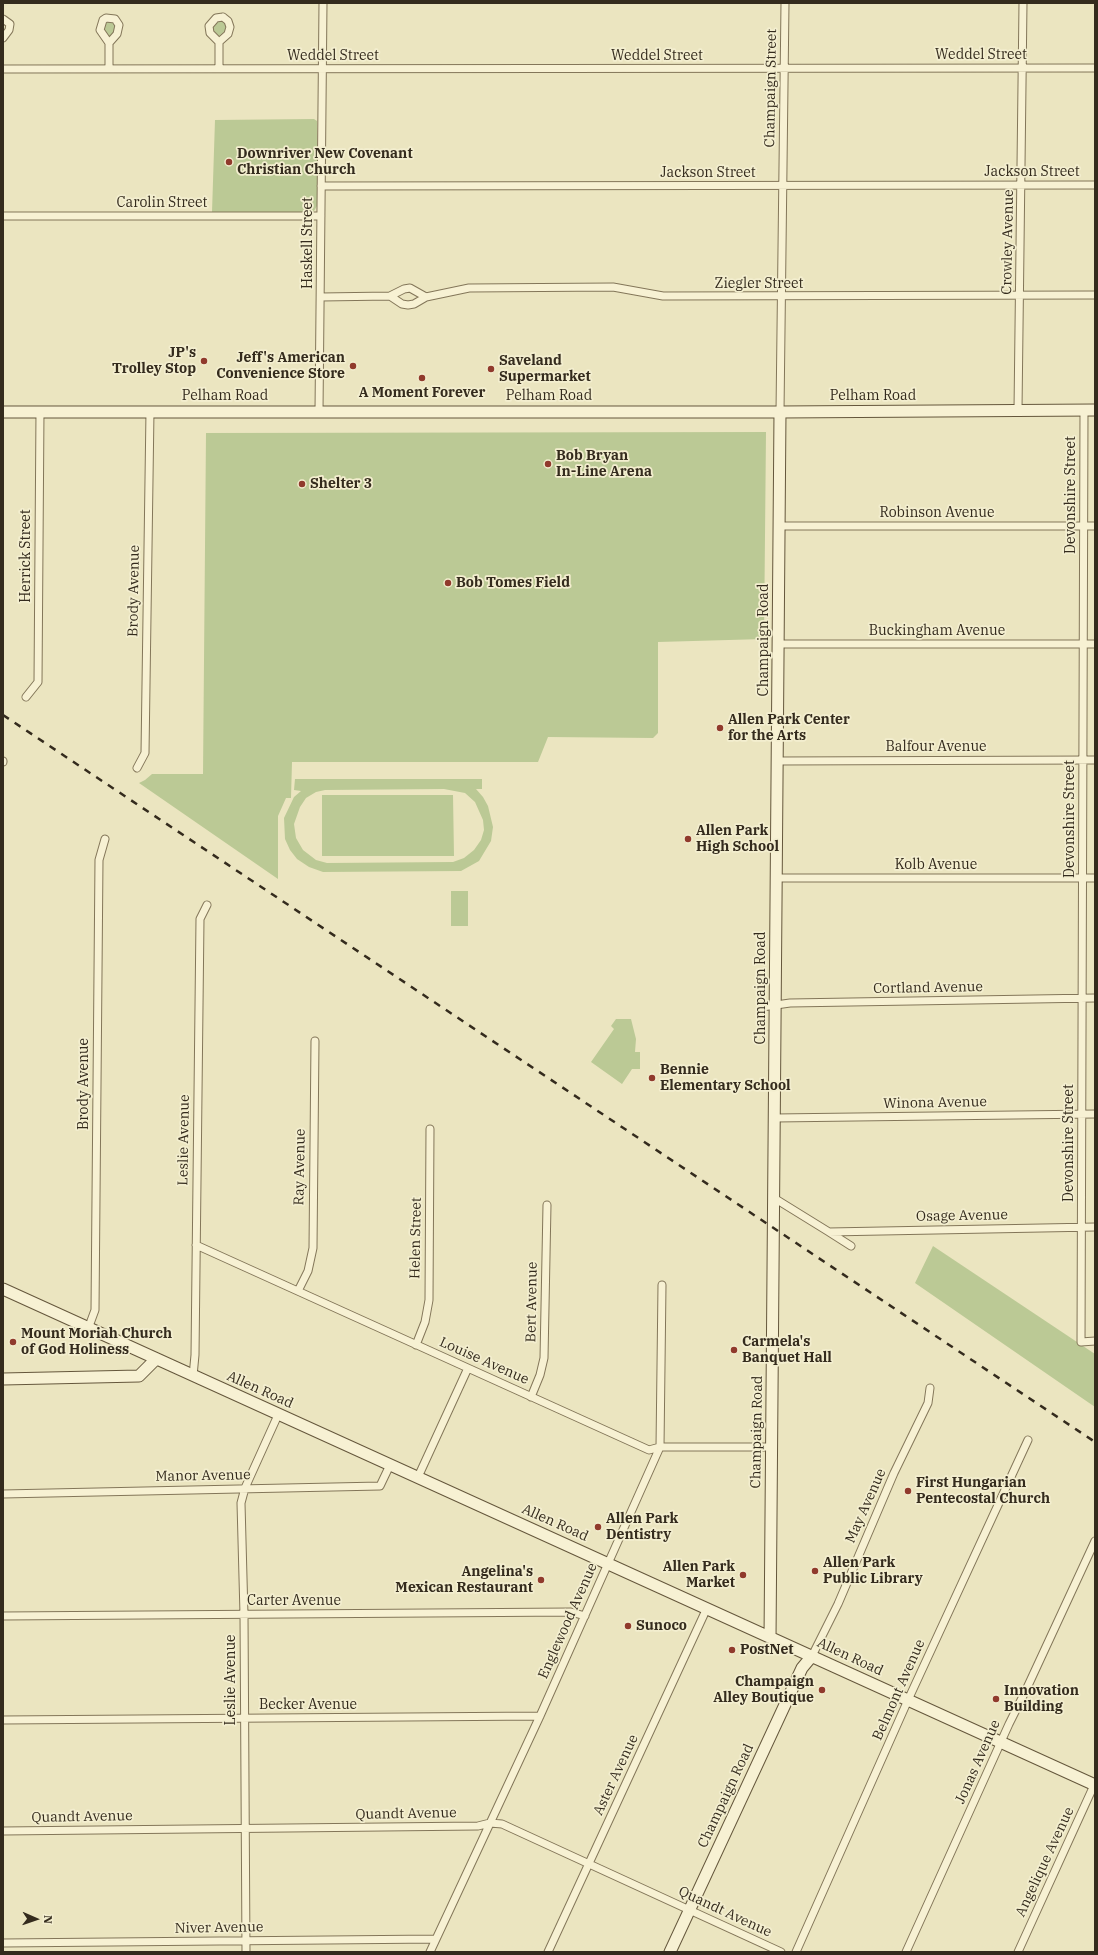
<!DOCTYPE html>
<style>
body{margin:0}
#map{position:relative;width:1098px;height:1955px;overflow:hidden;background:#ebe5c0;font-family:"IBM Plex Serif",serif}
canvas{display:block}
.frame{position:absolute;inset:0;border:4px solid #342b1d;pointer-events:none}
.north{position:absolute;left:16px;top:1899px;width:40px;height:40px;-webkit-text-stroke:3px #f3eecf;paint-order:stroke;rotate:92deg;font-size:11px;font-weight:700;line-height:16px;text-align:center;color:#342b1d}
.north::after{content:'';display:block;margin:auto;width:14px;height:18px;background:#342b1d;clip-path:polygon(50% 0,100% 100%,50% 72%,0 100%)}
</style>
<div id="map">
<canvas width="1098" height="1955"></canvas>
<div class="frame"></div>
<div class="north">N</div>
</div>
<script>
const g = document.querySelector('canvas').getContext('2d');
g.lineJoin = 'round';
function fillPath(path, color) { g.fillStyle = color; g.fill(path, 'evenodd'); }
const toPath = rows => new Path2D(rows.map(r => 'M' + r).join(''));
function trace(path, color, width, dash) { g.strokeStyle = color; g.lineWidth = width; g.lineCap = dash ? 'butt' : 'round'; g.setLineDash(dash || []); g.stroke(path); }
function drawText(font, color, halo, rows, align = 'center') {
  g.font = font + ' "IBM Plex Serif",serif'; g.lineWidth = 3.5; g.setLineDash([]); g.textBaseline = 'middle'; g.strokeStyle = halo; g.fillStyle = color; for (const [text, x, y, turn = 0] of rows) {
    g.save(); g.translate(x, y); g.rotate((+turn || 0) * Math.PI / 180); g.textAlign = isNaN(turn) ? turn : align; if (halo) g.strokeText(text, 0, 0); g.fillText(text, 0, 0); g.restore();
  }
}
fillPath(toPath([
 [108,20,112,20,116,27,115,32,110,37,103,29],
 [218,20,222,21,226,25,225,31,219,36,213,30,213,27],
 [314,119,317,121,317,206,314,211,309,213,212,212,215,120],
 [766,432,764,639,658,642,658,733,653,738,548,737,538,762,292,762,291,798,286,798,278,816,278,879,139,783,145,780,152,774,203,774,206,433],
 [295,779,482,779,482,789,476,789,483,797,488,806,493,827,491,841,479,861,461,871,323,872,309,867,297,859,290,850,285,839,284,818,294,797,301,791,294,790],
 [444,789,465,793,475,802,483,820,484,830,481,840,474,850,464,858,453,862,327,863,316,860,303,850,296,838,294,824,300,807,306,798,316,792,325,790],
 [322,795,453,795,454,856,322,856],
 [451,891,468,891,468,926,451,926],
 [616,1019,631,1019,636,1039,635,1052,640,1052,640,1069,632,1069,622,1084,591,1062,614,1029,611,1026],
 [933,1246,1095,1354,1095,1407,915,1283]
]), '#bbc995');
const street = toPath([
 [223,17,228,21,230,27,228,34,219,42,210,33,209,26,216,18,223,17],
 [3,19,10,24,9,30,3,38],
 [3,69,1095,68],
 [109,69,109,43,117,34,119,25,115,19,106,18,103,20,100,30,109,43],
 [219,69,219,42],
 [321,186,1095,185],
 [3,216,321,216],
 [390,296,402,304,408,305,414,304,426,297,469,288,613,287,663,296,1095,295],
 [321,297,390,296,404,289,410,288,426,297],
 [1018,410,1023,3],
 [1084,410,1081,1342,1095,1341],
 [319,411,323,3],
 [780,412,785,3],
 [779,526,1095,526],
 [779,644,1095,644],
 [26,697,38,682,40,411],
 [778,761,1095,760],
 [3,762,3,761],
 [137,768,145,753,150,411],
 [777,878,1095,878],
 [762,1007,790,1003,1095,998],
 [775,1118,1095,1114],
 [774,1198,829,1232,1095,1227],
 [829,1232,851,1246],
 [196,1245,649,1450,660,1447,772,1447],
 [298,1291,308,1271,313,1248,315,1041],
 [88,1329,95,1310,99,860,105,839],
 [416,1345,425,1322,429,1300,430,1129],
 [193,1376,195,1355,200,919,207,905],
 [531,1397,540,1375,544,1358,547,1205],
 [418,1477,468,1368],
 [3,1494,380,1486,390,1465],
 [3,1616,571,1612,585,1616],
 [812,1656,838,1604,894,1473,928,1403,930,1388],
 [3,1720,540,1716],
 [3,1831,478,1826,490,1823,502,1824,781,1952],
 [3,1943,436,1939],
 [246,1952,244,1615,241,1503,245,1488,278,1415],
 [430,1952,540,1716,660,1447,662,1285],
 [548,1952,707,1608],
 [796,1952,908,1700,1028,1440],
 [906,1952,1009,1724,1026,1690,1095,1541],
 [1018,1952,1095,1783]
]);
const secondary = toPath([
 [3,412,780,412,1095,410],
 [3,1289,1095,1785],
 [3,1379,139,1376,156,1359],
 [770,1637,780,412],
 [670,1952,802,1668,812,1656]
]);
trace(street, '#837659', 9);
trace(secondary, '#65573c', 13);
trace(street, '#f7f1d3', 7);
trace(secondary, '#f7f1d3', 11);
trace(toPath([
 [3,715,1095,1442]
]), '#342b1d', 2.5, [7, 7]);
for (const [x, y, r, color] of [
 [229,162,4,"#903a2c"],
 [204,361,4,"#903a2c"],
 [353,366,4,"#903a2c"],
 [491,369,4,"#903a2c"],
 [422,378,4,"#903a2c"],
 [548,464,4,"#903a2c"],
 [302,484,4,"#903a2c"],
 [448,583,4,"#903a2c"],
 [720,728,4,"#903a2c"],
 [688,839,4,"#903a2c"],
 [652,1078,4,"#903a2c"],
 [13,1342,4,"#903a2c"],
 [734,1350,4,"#903a2c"],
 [908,1491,4,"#903a2c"],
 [598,1527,4,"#903a2c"],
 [815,1571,4,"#903a2c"],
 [743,1575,4,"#903a2c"],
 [541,1580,4,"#903a2c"],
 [628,1626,4,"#903a2c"],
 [732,1650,4,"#903a2c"],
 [822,1690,4,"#903a2c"],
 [996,1699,4,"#903a2c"]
]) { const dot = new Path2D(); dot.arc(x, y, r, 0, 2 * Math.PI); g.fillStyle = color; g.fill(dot); trace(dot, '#f3eecf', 1.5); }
drawText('14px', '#342b1d', '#f3eecf', [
 ["Weddel Street",981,55],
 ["Weddel Street",333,56],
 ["Weddel Street",657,56],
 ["Champaign Street",771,88,-89],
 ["Jackson Street",1032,172],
 ["Jackson Street",708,173],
 ["Carolin Street",162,203],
 ["Crowley Avenue",1008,242,-89],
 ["Haskell Street",308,243,-90],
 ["Ziegler Street",759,284],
 ["Pelham Road",225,396],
 ["Pelham Road",549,396],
 ["Pelham Road",873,396],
 ["Devonshire Street",1071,495,-90],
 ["Robinson Avenue",937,513],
 ["Herrick Street",26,556,-90],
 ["Brody Avenue",134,591,-89],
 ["Buckingham Avenue",937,631],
 ["Champaign Road",764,640,-90],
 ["Balfour Avenue",936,747],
 ["Devonshire Street",1070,819,-90],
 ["Kolb Avenue",936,865],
 ["Champaign Road",761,988,-90],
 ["Cortland Avenue",928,988,-1],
 ["Brody Avenue",84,1084,-90],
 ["Winona Avenue",935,1103,-1],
 ["Leslie Avenue",184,1140,-89],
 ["Devonshire Street",1069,1143,-90],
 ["Ray Avenue",300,1167,-89],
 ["Osage Avenue",962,1216,-1],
 ["Helen Street",416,1238,-89],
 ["Bert Avenue",532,1302,-89],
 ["Louise Avenue",484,1361,24],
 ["Allen Road",260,1390,24],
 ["Champaign Road",757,1432,-89],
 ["Manor Avenue",203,1476,-1],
 ["May Avenue",866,1506,-66],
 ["Allen Road",555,1523,24],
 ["Carter Avenue",294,1601],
 ["Englewood Avenue",568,1621,-66],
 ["Allen Road",850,1657,25],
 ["Leslie Avenue",231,1680,-90],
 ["Belmont Avenue",899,1690,-66],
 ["Becker Avenue",308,1705],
 ["Jonas Avenue",978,1762,-66],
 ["Aster Avenue",616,1775,-65],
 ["Champaign Road",726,1796,-65],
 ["Quandt Avenue",406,1814,-1],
 ["Quandt Avenue",82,1817,-1],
 ["Angelique Avenue",1045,1862,-65],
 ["Quandt Avenue",725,1912,25],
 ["Niver Avenue",219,1928,-1]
]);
drawText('bold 14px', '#342b1d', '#f3eecf', [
 ["Downriver New Covenant",237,154],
 ["Christian Church",237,170],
 ["JP's",196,353,"right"],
 ["Trolley Stop",196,369,"right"],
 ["Jeff's American",345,358,"right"],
 ["Convenience Store",345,374,"right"],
 ["Saveland",499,361],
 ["Supermarket",499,377],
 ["A Moment Forever",422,393,"center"],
 ["Bob Bryan",556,456],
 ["In-Line Arena",556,472],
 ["Shelter 3",310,484],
 ["Bob Tomes Field",456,583],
 ["Allen Park Center",728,720],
 ["for the Arts",728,736],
 ["Allen Park",696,831],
 ["High School",696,847],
 ["Bennie",660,1070],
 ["Elementary School",660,1086],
 ["Mount Moriah Church",21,1334],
 ["of God Holiness",21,1350],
 ["Carmela's",742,1342],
 ["Banquet Hall",742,1358],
 ["First Hungarian",916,1483],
 ["Pentecostal Church",916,1499],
 ["Allen Park",606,1519],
 ["Dentistry",606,1535],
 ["Allen Park",823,1563],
 ["Public Library",823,1579],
 ["Allen Park",735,1567,"right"],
 ["Market",735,1583,"right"],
 ["Angelina's",533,1572,"right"],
 ["Mexican Restaurant",533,1588,"right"],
 ["Sunoco",636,1626],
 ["PostNet",740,1650],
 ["Champaign",814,1682,"right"],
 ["Alley Boutique",814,1698,"right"],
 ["Innovation",1004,1691],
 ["Building",1004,1707]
], 'left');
</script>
